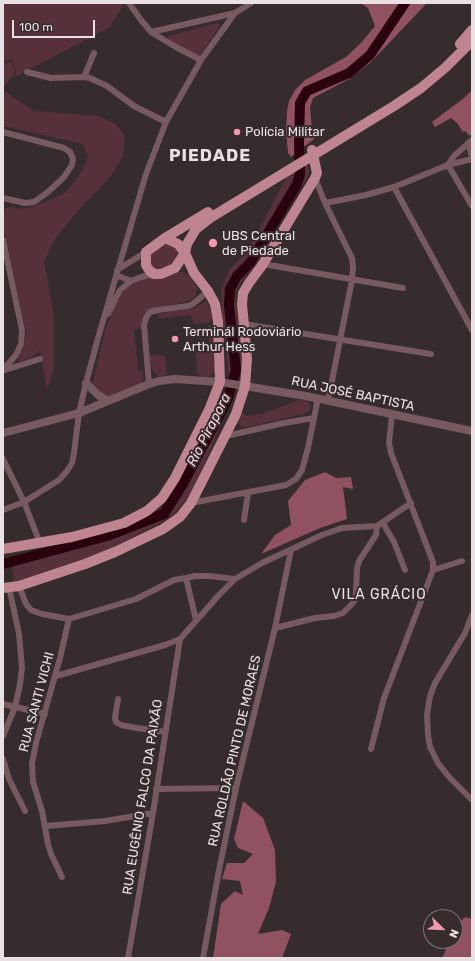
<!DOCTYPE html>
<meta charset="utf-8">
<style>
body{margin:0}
#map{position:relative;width:475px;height:961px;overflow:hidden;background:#362b2d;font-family:Rubik,sans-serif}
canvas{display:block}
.frame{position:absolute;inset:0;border:4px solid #e9e1e3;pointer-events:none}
.north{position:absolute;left:423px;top:909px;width:40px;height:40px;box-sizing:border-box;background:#362b2d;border:1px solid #7e7476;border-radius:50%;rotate:113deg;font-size:11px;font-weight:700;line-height:16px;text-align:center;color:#e9e1e3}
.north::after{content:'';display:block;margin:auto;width:14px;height:18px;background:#f29aac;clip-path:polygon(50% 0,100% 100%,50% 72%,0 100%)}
.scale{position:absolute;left:12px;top:20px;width:83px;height:18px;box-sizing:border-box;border:2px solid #e9e1e3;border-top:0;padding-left:5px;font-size:12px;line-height:14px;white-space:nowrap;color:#e9e1e3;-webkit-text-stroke:3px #362b2d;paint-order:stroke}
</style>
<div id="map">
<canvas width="475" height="961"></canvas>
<div class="frame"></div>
<div class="north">N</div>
<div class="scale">100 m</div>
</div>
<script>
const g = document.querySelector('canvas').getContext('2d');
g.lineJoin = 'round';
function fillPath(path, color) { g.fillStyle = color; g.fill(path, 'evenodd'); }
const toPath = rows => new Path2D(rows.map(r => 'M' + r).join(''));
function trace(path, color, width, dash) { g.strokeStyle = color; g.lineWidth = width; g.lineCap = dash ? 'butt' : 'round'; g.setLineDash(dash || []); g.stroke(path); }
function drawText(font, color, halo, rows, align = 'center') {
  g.font = font + ' Rubik,sans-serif'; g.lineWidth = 4; g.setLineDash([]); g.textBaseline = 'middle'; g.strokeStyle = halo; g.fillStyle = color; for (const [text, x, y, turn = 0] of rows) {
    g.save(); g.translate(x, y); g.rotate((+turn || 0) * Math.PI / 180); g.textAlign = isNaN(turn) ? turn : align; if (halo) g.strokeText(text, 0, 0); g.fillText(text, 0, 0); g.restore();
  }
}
fillPath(toPath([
 [3,3,121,3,123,6,110,27,15,77,16,72,13,60,3,61],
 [217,23,221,25,199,56,167,40,168,37,179,33],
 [12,62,15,72,3,88,3,63],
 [3,90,34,111,98,116,116,124,125,136,123,156,112,175,82,206,54,240,44,262,47,276,54,317,54,368,47,390,40,351,30,358,22,361,18,361,25,342,26,332,4,231,3,213,5,208,12,207,22,209,33,207,65,193,80,174,88,158,83,144,3,126],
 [307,164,309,168,309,174,302,187,291,202,261,257,242,281,235,293,242,361,241,366,229,379,222,310,221,290,229,270,245,253,263,222,287,176],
 [168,243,175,246,179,253,173,266,154,271,148,257,161,245],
 [175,272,182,272,190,276,197,287,196,295,192,300,176,304,157,307,148,311,143,318,142,327,134,330,138,370,143,372,143,380,140,386,111,397,105,397,92,387,105,330,116,304,125,289,134,283,143,279,167,277],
 [206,301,210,308,212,317,211,321,205,323,194,324,191,315,163,318,159,318,157,314,195,308],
 [208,326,213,327,216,368,211,375,205,378,201,377,197,373,196,351,210,350],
 [149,355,165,355,167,375,162,376,157,376,152,369],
 [225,393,233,393,213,444,188,498,174,513,160,523,81,564,15,584,12,566,86,544,158,513,169,502],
 [303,400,308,402,311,405,310,410,304,414,247,427,242,427,238,422,241,409,242,413,247,416,262,414,296,401]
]), '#563139');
fillPath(toPath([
 [360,3,427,3,370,63,349,79,313,98,310,107,312,130,314,139,291,157,288,153,286,129,287,111,289,101,295,90,305,80,346,57,361,43,375,26,368,8],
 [472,90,472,133,469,136,466,131,463,132,457,123,451,118,435,127,432,122,464,98],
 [325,472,336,478,351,477,353,489,343,487,347,519,320,528,261,554,275,535,291,525,288,501,305,480],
 [243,801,263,818,275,850,276,882,269,908,258,934,282,930,291,934,282,958,213,958,221,904,235,891,243,895,240,881,222,879,227,863,244,863,253,854,238,848,234,839],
 [465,917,472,919,472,958,442,958,450,941,455,941,455,927]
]), '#905260');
trace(toPath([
 [3,564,107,536,164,514,184,482,227,401,236,370,229,305,230,289,237,276,250,263,297,184,300,174,299,143,300,103,307,91,349,73,370,55,405,3]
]), '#29020e', 10);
trace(toPath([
 [129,3,141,20,151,32,174,46,201,60],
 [151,32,235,13],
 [27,72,51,78,84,77,90,78,107,86,134,106,166,122],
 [84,77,94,53],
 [3,132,64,148,70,152,73,159,72,165,64,177,48,192,34,202,25,203,3,198],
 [472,140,454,156,448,165,472,206],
 [468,143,472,156],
 [315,178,325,203,352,258,353,267,352,280,328,401],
 [394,187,472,330],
 [325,203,366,195,394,187,448,165,472,159],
 [3,240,22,330,21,344,16,355,3,370],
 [263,264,403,288],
 [117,270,146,252],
 [116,275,131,281],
 [108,314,120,290,131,281,141,277,154,274],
 [244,324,431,354],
 [5,370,40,359],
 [149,384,144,325,146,318,150,312,158,310,188,306,193,304,208,291],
 [226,436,284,423,314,418],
 [3,459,24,502,40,543],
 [191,503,286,485,296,479,302,470,308,448,318,398],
 [3,510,24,502,59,480,67,471,72,463,74,453,79,413,86,383,98,338,146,174,166,122,201,60,235,13,251,3],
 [244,520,248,493],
 [383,523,394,542,405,570],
 [433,570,462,561],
 [186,578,195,576,209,576,235,579],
 [19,586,26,604,31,610,42,614,69,619,60,658,36,743,32,764,33,782,42,811,48,844,51,854,62,877],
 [472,615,465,633,435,683,430,696,427,715,428,735,430,747,438,763,450,778,472,800],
 [69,619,136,599,174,580,186,578,196,620],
 [275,628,315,618,334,616,343,613,351,605,355,600,356,593,357,568,359,561,376,535,377,526],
 [56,676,165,645,180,639,219,595,235,579,262,563,322,535,342,528,377,526,411,503],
 [118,699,115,718,116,722,121,725,137,728,165,732],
 [3,704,45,714],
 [3,736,15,707,20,684,22,668,19,634,9,587],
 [371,749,384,698,433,570,433,562,391,453,389,443,392,415],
 [3,759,9,779,25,811],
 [156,789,236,788],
 [45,826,105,821,153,813],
 [128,958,153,813,180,639],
 [203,958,219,870,236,788,275,628,291,550]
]), '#775a60', 6);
trace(toPath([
 [86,383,98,395,108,401],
 [3,433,79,413,149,384,159,381,175,379,220,382,306,396,472,431]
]), '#775a60', 8);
trace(toPath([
 [460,44,472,30],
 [165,238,178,244,185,253,175,268,161,274,154,274,149,270,146,265,146,252,165,238,208,212],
 [3,549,72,537,124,523,147,511,162,498,175,478,209,410,220,382,218,321,215,304,208,291,194,273,185,253,187,244,196,229,210,218,394,106,421,88,446,67,472,41],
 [3,588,19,586,85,564,115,552,163,529,180,517,191,503,236,414,245,386,247,359,242,304,243,293,249,283,263,264,315,178,317,173,312,150]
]), '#be8590', 10);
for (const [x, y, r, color] of [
 [237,132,4,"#f29aac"],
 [213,243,5,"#f29aac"],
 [175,339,4,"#f29aac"]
]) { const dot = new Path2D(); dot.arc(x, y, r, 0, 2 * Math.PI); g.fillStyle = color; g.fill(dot); trace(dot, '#362b2d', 1.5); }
drawText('13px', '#e9e1e3', '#362b2d', [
 ["Polícia Militar",245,132],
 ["UBS Central",222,236],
 ["de Piedade",222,251],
 ["Terminál Rodoviário",183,332],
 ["Arthur Hess",183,347]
], 'left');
drawText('13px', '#e9e1e3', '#362b2d', [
 ["RUA JOSÉ BAPTISTA",353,394,12],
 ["RUA SANTI VICHI",37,702,-75],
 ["RUA ROLDÃO PINTO DE MORAES",235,751,-77],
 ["RUA EUGÊNIO FALCO DA PAIXÃO",143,797,-81]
]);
drawText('italic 14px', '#fbd3da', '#362b2d', [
 ["Rio Pirapora",209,430,-63]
]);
g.letterSpacing = '1px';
drawText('14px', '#e9e1e3', '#362b2d', [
 ["VILA GRÁCIO",379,595]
]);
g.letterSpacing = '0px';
g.letterSpacing = '1px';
drawText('bold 17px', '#e9e1e3', '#362b2d', [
 ["PIEDADE",210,156]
]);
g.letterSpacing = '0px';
</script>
